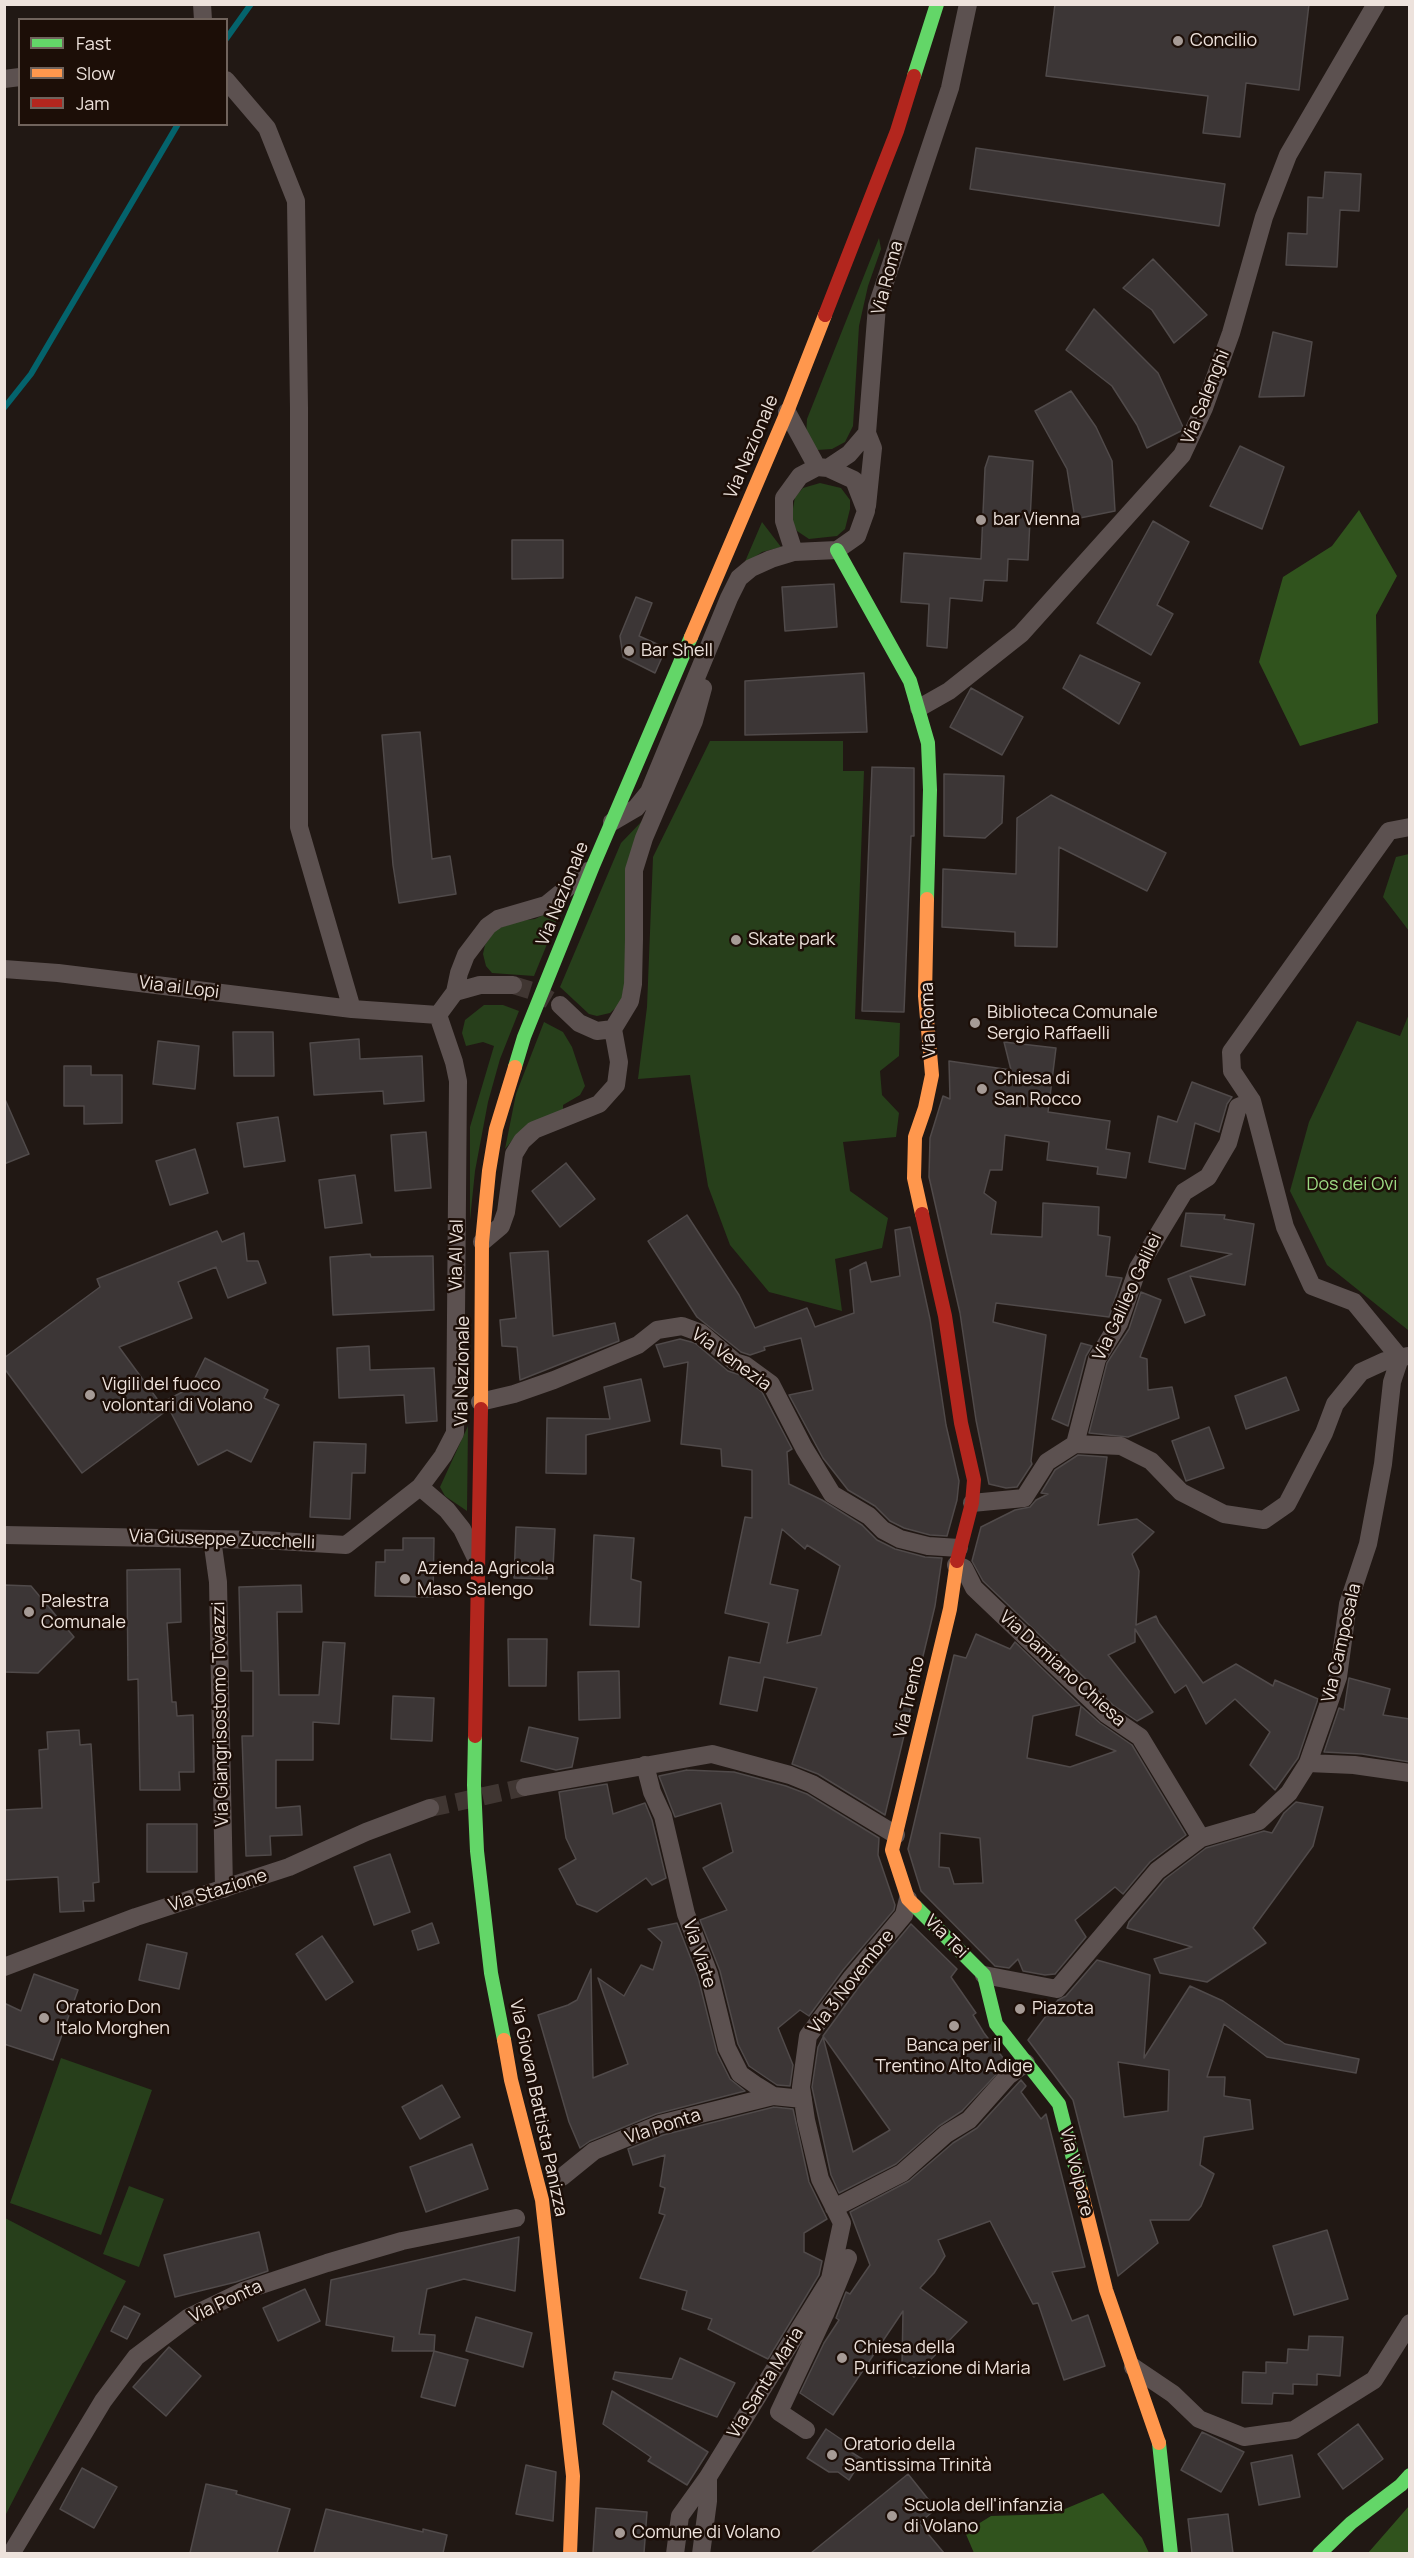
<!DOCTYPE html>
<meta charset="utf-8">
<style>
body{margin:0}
#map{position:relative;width:1414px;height:2558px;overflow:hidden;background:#211814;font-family:Manrope,sans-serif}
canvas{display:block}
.frame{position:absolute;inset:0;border:6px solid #ede2dc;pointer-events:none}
.legend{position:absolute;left:18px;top:18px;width:210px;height:108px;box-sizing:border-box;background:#1c0e07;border:2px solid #70635c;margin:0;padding:8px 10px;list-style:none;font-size:18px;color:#ede2dc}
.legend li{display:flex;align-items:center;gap:12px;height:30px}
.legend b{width:30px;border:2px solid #70635c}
</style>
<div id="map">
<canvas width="1414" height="2558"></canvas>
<div class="frame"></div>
<ul class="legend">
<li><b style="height:8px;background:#63d668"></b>Fast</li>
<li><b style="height:8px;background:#ff974d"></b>Slow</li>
<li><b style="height:8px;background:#b3261e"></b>Jam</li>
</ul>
</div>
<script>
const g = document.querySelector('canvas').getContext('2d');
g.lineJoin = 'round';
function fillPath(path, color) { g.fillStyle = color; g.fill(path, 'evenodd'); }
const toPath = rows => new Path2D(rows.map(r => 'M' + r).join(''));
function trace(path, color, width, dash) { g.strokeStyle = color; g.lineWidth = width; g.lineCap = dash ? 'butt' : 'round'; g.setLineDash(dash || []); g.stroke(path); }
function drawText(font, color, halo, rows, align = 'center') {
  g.font = font + ' Manrope,sans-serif'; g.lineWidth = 5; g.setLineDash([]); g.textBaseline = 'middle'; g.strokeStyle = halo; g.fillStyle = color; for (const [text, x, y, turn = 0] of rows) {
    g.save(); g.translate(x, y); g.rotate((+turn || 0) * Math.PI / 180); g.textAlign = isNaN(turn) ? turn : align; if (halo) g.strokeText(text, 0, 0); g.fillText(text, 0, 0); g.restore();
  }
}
fillPath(toPath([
 [879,238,881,249,868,286,859,326,853,426,845,442,832,449,817,450,806,437,807,419],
 [820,483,841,488,850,500,850,509,845,529,837,536,809,539,797,531,791,520,795,497,803,488],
 [762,522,781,547,762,552,744,564],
 [710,741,843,741,843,771,864,771,855,1019,900,1023,899,1056,880,1071,882,1095,899,1113,896,1137,843,1142,850,1191,888,1218,882,1248,835,1259,842,1311,769,1292,730,1245,708,1186,690,1075,638,1079,647,1007,653,857],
 [645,818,626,875,627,970,621,1003,610,1013,597,1016,589,1014,560,987,621,843],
 [1409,854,1410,854,1409,931,1383,897,1396,857],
 [563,905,534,976,492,973,486,966,483,954,485,945,496,929,519,921,535,919],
 [484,1005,503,1005,519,1011,500,1059,488,1102,475,1171,470,1220,470,1127,494,1046,483,1042,466,1046,462,1033,465,1020],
 [1409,1014,1410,1330,1408,1330,1327,1265,1290,1191,1309,1122,1357,1021,1400,1036],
 [544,1022,563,1032,572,1047,585,1086,580,1095,563,1105,563,1111,519,1132,505,1149,516,1094],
 [468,1426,467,1511,445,1496,440,1487],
 [61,2058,152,2090,101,2235,10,2203],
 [129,2186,164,2199,139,2267,103,2254],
 [5,2218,126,2281,5,2516]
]), '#273f1b');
fillPath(toPath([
 [1359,510,1397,576,1376,615,1378,723,1300,746,1259,662,1283,577,1332,546],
 [1103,2493,1142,2538,1149,2553,974,2553,965,2532,991,2516,1053,2514],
 [1409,2506,1409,2553,1368,2553]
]), '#30531d');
trace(toPath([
 [226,39,251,4],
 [4,408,31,374,178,124]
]), '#04636c', 6);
const building = toPath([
 [1055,4,1309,4,1299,90,1246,83,1240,137,1203,133,1208,96,1046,76,1055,4],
 [976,148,1225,184,1219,226,970,189,976,148],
 [1325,172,1361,174,1359,211,1340,210,1337,267,1286,265,1288,233,1307,234,1308,197,1323,198,1325,172],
 [1153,259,1207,315,1174,343,1152,310,1123,288,1153,259],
 [1094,309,1158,373,1183,427,1181,431,1147,448,1137,425,1112,386,1066,350,1094,309],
 [1273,332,1312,342,1304,396,1259,397,1273,332],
 [1071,391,1096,427,1112,461,1115,511,1075,519,1067,469,1035,411,1071,391],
 [1240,446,1284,467,1262,529,1210,506,1240,446],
 [989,456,1033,461,1028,560,1008,559,1007,581,984,580,982,601,950,598,947,648,927,646,929,604,901,602,904,553,981,559,985,468,989,456],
 [1153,521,1189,542,1157,605,1173,614,1151,655,1097,623,1153,521],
 [512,540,563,540,563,578,512,579,512,540],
 [834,584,837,627,785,631,782,587,834,584],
 [636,597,652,603,639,636,666,648,655,673,623,657,620,636,636,597],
 [1080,655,1140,683,1119,724,1063,688,1080,655],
 [864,673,867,732,745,735,745,681,864,673],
 [971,688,1023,717,1002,755,950,727,971,688],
 [420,732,432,859,450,856,456,894,399,903,393,865,382,735,420,732],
 [872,767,914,768,914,836,911,836,904,1012,862,1011,872,767],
 [944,774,1004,776,1002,823,985,838,944,836,944,774],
 [1051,795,1166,853,1147,891,1059,847,1057,947,1015,946,1015,932,942,927,943,869,1016,874,1017,818,1051,795],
 [233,1032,273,1032,274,1076,234,1076,233,1032],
 [359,1039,360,1059,422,1056,424,1101,384,1104,383,1091,314,1095,310,1043,359,1039],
 [158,1041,199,1046,195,1089,153,1084,158,1041],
 [1004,1042,1056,1048,1048,1112,1110,1121,1106,1149,1130,1153,1126,1178,1097,1174,1098,1167,1047,1160,1049,1142,1005,1135,1002,1170,990,1170,984,1193,996,1202,991,1234,1042,1237,1043,1203,1099,1207,1098,1235,1110,1237,1106,1276,1122,1278,1109,1317,996,1303,993,1322,1046,1335,1031,1461,1032,1464,1017,1487,1006,1488,989,1484,976,1420,960,1313,929,1177,930,1138,943,1096,950,1099,949,1061,1011,1070,1004,1042],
 [64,1066,91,1066,91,1075,122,1075,122,1123,84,1124,84,1106,64,1106,64,1066],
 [1192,1082,1232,1097,1227,1104,1219,1132,1195,1123,1185,1169,1149,1162,1158,1116,1177,1122,1192,1082],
 [4,1097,29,1154,4,1164,4,1097],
 [278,1117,285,1161,244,1167,237,1123,278,1117],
 [426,1132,431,1188,395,1191,391,1135,426,1132],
 [195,1149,208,1193,170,1205,156,1161,195,1149],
 [566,1163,595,1199,560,1227,532,1191,566,1163],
 [355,1175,362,1223,325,1228,319,1180,355,1175],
 [1186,1213,1225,1215,1224,1219,1254,1224,1245,1285,1190,1276,1205,1315,1185,1323,1168,1279,1232,1254,1181,1246,1186,1213],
 [687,1215,739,1295,755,1328,807,1308,815,1327,854,1313,850,1270,866,1262,871,1282,900,1276,895,1230,910,1227,930,1319,946,1425,959,1481,957,1500,947,1536,930,1535,904,1528,890,1521,875,1506,848,1490,823,1458,789,1395,813,1390,801,1338,764,1347,765,1350,750,1355,741,1352,697,1317,648,1241,687,1215],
 [217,1231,222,1242,244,1233,247,1261,258,1261,266,1283,228,1298,216,1267,178,1282,192,1318,119,1347,166,1411,82,1473,4,1368,4,1358,100,1287,97,1279,217,1231],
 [548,1251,553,1336,615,1323,619,1341,520,1380,517,1347,502,1346,500,1320,516,1318,510,1253,548,1251],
 [370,1254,371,1257,433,1256,434,1310,333,1315,330,1257,370,1254],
 [1141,1292,1161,1300,1140,1357,1147,1359,1148,1390,1172,1387,1179,1418,1128,1437,1089,1433,1107,1363,1129,1329,1141,1292],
 [680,1339,695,1343,728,1371,740,1375,762,1392,792,1449,787,1452,789,1484,822,1500,862,1525,877,1540,895,1549,925,1557,942,1558,935,1606,885,1815,818,1774,792,1764,817,1688,764,1677,757,1711,720,1704,729,1657,760,1663,769,1623,725,1613,745,1517,752,1518,752,1470,722,1466,721,1449,681,1444,688,1362,664,1367,656,1345,680,1339],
 [782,1529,805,1549,807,1545,840,1566,821,1635,787,1643,798,1590,770,1584,782,1529],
 [1081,1343,1092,1346,1086,1356,1068,1426,1052,1419,1081,1343],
 [369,1346,370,1370,434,1368,437,1421,406,1423,404,1395,339,1398,337,1348,369,1346],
 [205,1358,268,1390,264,1398,279,1405,251,1462,227,1450,198,1465,165,1401,190,1388,205,1358],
 [1286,1377,1299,1410,1246,1429,1235,1396,1286,1377],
 [641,1379,650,1421,586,1435,586,1474,546,1473,547,1418,610,1419,604,1387,641,1379],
 [1209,1427,1224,1468,1186,1481,1172,1441,1209,1427],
 [314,1442,366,1444,365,1473,352,1473,350,1519,310,1517,314,1442],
 [1078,1455,1107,1457,1098,1525,1137,1519,1154,1532,1132,1554,1139,1571,1136,1625,1156,1616,1159,1623,1203,1683,1236,1664,1273,1686,1275,1680,1318,1699,1298,1758,1275,1790,1250,1765,1270,1732,1235,1699,1206,1724,1186,1685,1175,1693,1135,1629,1135,1642,1108,1655,1153,1712,1137,1721,1113,1705,983,1581,972,1561,981,1527,1015,1510,1030,1507,1036,1500,1048,1494,1041,1493,1055,1470,1078,1455],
 [516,1527,555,1529,553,1568,547,1569,547,1579,514,1578,516,1527],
 [594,1535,634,1538,631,1579,641,1582,639,1627,590,1625,594,1535],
 [403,1538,434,1538,433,1597,375,1596,376,1562,385,1562,385,1550,403,1550,403,1538],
 [180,1569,181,1622,167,1623,172,1702,176,1702,177,1716,193,1715,194,1772,179,1772,180,1790,140,1790,138,1679,128,1680,127,1570,180,1569],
 [4,1585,31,1586,74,1637,38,1673,4,1672,4,1585],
 [301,1585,302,1612,277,1612,279,1695,319,1695,323,1642,345,1643,339,1724,313,1722,313,1760,276,1760,276,1808,300,1806,302,1835,270,1836,271,1855,246,1856,242,1736,253,1736,253,1671,241,1671,239,1587,301,1585],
 [976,1634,1010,1649,1015,1642,1080,1705,1033,1716,1027,1758,1070,1767,1116,1751,1076,1735,1081,1706,1100,1723,1132,1745,1186,1835,1150,1862,1123,1894,1115,1887,1075,1920,1086,1937,1055,1974,1045,1975,1023,1971,1018,1959,1009,1968,995,1966,921,1891,908,1849,954,1655,966,1658,976,1634],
 [940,1833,980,1838,983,1883,954,1884,949,1868,939,1867,940,1833],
 [508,1639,547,1639,546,1686,509,1686,508,1639],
 [619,1671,620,1718,579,1720,578,1672,619,1671],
 [1349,1678,1390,1689,1383,1715,1410,1719,1410,1762,1362,1754,1324,1752,1339,1708,1344,1710,1349,1678],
 [393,1696,434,1698,432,1741,391,1739,393,1696],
 [529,1727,578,1738,572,1767,556,1770,521,1761,529,1727],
 [79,1730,80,1745,91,1744,99,1882,93,1883,94,1901,83,1901,84,1911,60,1912,58,1877,4,1880,4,1810,42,1808,39,1750,48,1749,47,1732,79,1730],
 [687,1770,734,1772,786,1786,807,1794,879,1838,878,1855,895,1905,894,1910,843,1970,809,2016,800,2010,778,2028,793,2065,790,2086,777,2085,749,2066,738,2044,720,1971,700,1920,727,1910,703,1868,733,1852,721,1803,675,1817,659,1776,687,1770],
 [607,1784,613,1814,645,1803,652,1820,666,1878,652,1885,646,1878,597,1912,577,1904,559,1869,576,1859,566,1838,559,1792,607,1784],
 [1296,1802,1323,1807,1313,1846,1253,1928,1266,1943,1207,1982,1160,1973,1154,1959,1192,1947,1127,1928,1129,1922,1165,1879,1206,1848,1264,1831,1272,1833,1284,1813,1296,1802],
 [147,1824,197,1824,197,1872,147,1872,147,1824],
 [390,1854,410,1912,374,1925,354,1867,390,1854],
 [432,1923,439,1943,418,1950,412,1931,432,1923],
 [677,1923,698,1977,717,2053,730,2079,745,2091,656,2114,590,2141,580,2148,569,2122,538,2015,568,2005,577,2000,591,1969,593,2078,628,2064,598,1978,624,1996,641,1965,653,1970,662,1942,648,1929,677,1923],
 [911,1924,957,1969,951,1977,976,2013,973,2015,984,2033,1007,2063,962,2111,939,2126,896,2164,839,2193,831,2175,812,2087,818,2047,823,2037,853,2152,890,2130,823,2036,861,1984,911,1924],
 [322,1936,353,1982,326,2000,296,1954,322,1936],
 [147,1944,187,1953,179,1989,139,1980,147,1944],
 [1097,1960,1150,1975,1144,2058,1190,1986,1223,2001,1285,2044,1359,2059,1356,2073,1267,2057,1224,2024,1207,2077,1225,2077,1224,2096,1250,2100,1253,2129,1204,2137,1200,2165,1214,2174,1201,2206,1189,2220,1150,2220,1158,2243,1118,2276,1073,2100,1028,2040,1058,2000,1066,1996,1097,1960],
 [1118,2062,1169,2070,1168,2111,1124,2117,1118,2062],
 [34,1974,78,1990,53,2060,4,2044,4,2003,21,2011,34,1974],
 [1021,2080,1026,2086,1021,2092,1041,2119,1046,2114,1085,2267,1052,2272,1072,2321,1088,2315,1105,2366,1064,2380,1038,2303,1033,2304,990,2221,938,2240,945,2256,934,2273,920,2288,967,2322,914,2377,902,2366,903,2311,833,2415,800,2393,824,2343,839,2320,836,2318,846,2292,850,2294,870,2265,850,2212,909,2181,953,2143,977,2128,1021,2080],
 [442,2085,460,2117,420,2139,402,2107,442,2085],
 [774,2107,793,2109,809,2182,827,2219,804,2233,804,2252,822,2261,819,2275,768,2359,708,2329,712,2319,682,2309,687,2291,640,2278,665,2215,659,2213,665,2188,660,2186,665,2155,633,2165,628,2149,663,2135,774,2107],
 [472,2144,488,2189,426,2212,410,2167,472,2144],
 [1327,2230,1348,2299,1294,2315,1273,2246,1327,2230],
 [259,2232,268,2271,236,2282,175,2297,164,2255,259,2232],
 [519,2237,515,2291,464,2279,427,2289,419,2334,435,2335,434,2351,392,2351,394,2337,326,2325,331,2280,519,2237],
 [305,2289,320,2321,278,2341,263,2308,305,2289],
 [124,2306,140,2314,127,2339,111,2331,124,2306],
 [476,2317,532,2333,523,2367,466,2351,476,2317],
 [1309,2336,1343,2337,1340,2376,1317,2374,1317,2385,1293,2384,1293,2394,1273,2393,1272,2404,1242,2403,1243,2372,1266,2373,1266,2362,1287,2363,1288,2349,1308,2350,1309,2336],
 [169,2347,201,2376,166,2416,133,2387,169,2347],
 [434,2351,468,2360,455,2406,421,2397,434,2351],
 [680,2358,735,2383,717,2417,613,2379,615,2372,672,2379,680,2358],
 [612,2391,708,2452,687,2485,648,2461,651,2457,603,2424,612,2391],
 [1358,2424,1383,2459,1343,2489,1318,2454,1358,2424],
 [826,2429,851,2446,851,2452,862,2459,849,2480,838,2472,829,2472,807,2458,826,2429],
 [1202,2432,1244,2452,1221,2492,1181,2470,1202,2432],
 [1292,2455,1300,2497,1259,2505,1251,2463,1292,2455],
 [526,2465,556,2472,553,2521,516,2514,526,2465],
 [82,2468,117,2487,94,2528,60,2509,82,2468],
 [908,2474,936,2509,919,2523,944,2553,811,2553,908,2474],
 [206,2484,237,2491,236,2494,290,2509,277,2553,190,2553,206,2484],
 [596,2508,647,2512,644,2553,593,2553,596,2508],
 [326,2509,423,2532,423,2529,447,2535,443,2553,314,2553,326,2509],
 [1228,2514,1233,2553,1192,2553,1188,2519,1228,2514]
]);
fillPath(building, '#3c3636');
trace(building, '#504a4a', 1.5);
trace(toPath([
 [513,985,536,992,550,1000],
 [430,1808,525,1787]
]), '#403632', 18, [18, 9]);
trace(toPath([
 [202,4,203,20],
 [4,79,20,77],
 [226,80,267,128,296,201,299,408,299,827,352,1009],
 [787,412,817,467],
 [828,468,849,454,867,433],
 [867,506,873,448,867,433,877,306,950,88,968,4],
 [919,708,949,691,1021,634,1182,455,1204,408,1231,333,1264,217,1288,155,1376,4],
 [612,822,636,808,649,792,729,598,739,578,751,568,771,559,794,552,837,550,857,536,866,511,854,480,828,468,817,467,800,476,784,498,784,521,794,552],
 [4,969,58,973,352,1009,438,1015],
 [455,992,459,973,466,955,488,926,498,919,546,905,588,871],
 [560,1005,579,1023,597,1031,613,1029,630,1001,633,984,634,939,634,870,644,838,694,721,703,688],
 [438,1015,455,992,480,985,513,985],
 [1252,1101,1232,1071,1231,1052,1389,831,1410,827],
 [482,1242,501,1226,506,1212,514,1154,522,1141,534,1130,599,1104,616,1085,619,1062,613,1029],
 [480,1402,514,1394,554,1380,638,1345,657,1330,682,1326,701,1333,735,1362,745,1365,771,1384,804,1448,832,1494,869,1516,883,1530,900,1539,928,1546,959,1548],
 [420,1487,447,1510,462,1529,476,1558],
 [972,1503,1024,1498,1047,1462,1075,1444,1121,1446,1151,1461,1181,1492,1224,1514,1264,1520,1287,1504,1324,1433,1335,1404,1361,1372,1385,1361,1408,1356],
 [4,1535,262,1540,346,1545,420,1487,443,1456,455,1433,458,1081,454,1062,438,1015],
 [212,1539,218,1582,224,1889],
 [956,1565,964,1568,974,1588,1106,1714,1140,1737,1201,1838],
 [1308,1763,1354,1765,1410,1773],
 [645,1765,652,1792,663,1816,686,1914,709,1974,727,2048,740,2074,757,2086,773,2096,803,2099],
 [525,1787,712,1754,790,1775,812,1784,896,1835],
 [4,1967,136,1917,289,1867,366,1832,430,1808],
 [984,1975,1057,1989,1157,1871,1201,1838,1259,1821,1289,1793,1308,1763,1338,1677,1348,1604,1368,1544,1383,1464,1392,1382,1400,1358,1354,1302,1312,1286,1285,1227,1252,1101,1238,1107,1228,1143,1208,1177,1184,1192,1138,1268,1119,1323,1097,1359,1075,1444],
 [562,2177,594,2151,660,2124,773,2096],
 [834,2208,902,2173,946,2134,969,2120,1008,2076,1026,2063],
 [1133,2367,1173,2394,1199,2419,1244,2437,1294,2430,1374,2380,1410,2323],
 [806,2430,779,2412,825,2314,848,2258],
 [11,2554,103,2401,136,2357,189,2317,243,2291,327,2263,402,2241,516,2218],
 [675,2554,680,2516,708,2477,830,2279,842,2223,820,2179,806,2120,801,2087,808,2036,852,1977,904,1915,908,1899],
 [701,2554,708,2501,708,2477]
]), '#5c5150', 18);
trace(toPath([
 [914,76,937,4],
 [837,550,910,681,928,743,930,790,927,899],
 [515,1067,524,1037,593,866,691,637],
 [475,1736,474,1785,477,1851,491,1973,504,2040],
 [915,1906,984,1975,996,2024,1059,2104,1081,2190],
 [1159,2443,1171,2554],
 [1319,2554,1351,2523,1401,2485,1410,2475]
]), '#63d668', 14);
trace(toPath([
 [691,637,787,412,825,315],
 [922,1214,914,1178,915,1137,925,1108,932,1075,925,996,927,899],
 [481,1409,482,1242,489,1171,496,1129,515,1067],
 [915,1906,908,1899,892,1850,950,1609,957,1561],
 [504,2040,511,2080,542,2200,573,2476,570,2554],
 [1081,2190,1106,2290,1159,2443]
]), '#ff974d', 14);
trace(toPath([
 [825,315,897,131,914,76],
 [922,1214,945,1316,961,1423,974,1480,972,1503,957,1561],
 [475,1736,481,1409]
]), '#b3261e', 14);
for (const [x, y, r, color] of [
 [1178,41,6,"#a69b96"],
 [981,520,6,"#a69b96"],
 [629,651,6,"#a69b96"],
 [736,940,6,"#a69b96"],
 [975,1023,6,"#a69b96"],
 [982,1089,6,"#a69b96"],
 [90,1395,6,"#a69b96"],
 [405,1579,6,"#a69b96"],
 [29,1612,6,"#a69b96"],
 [1020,2009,6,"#a69b96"],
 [44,2018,6,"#a69b96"],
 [954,2026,6,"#a69b96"],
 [842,2358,6,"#a69b96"],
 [832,2455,6,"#a69b96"],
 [892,2516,6,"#a69b96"],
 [620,2533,6,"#a69b96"]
]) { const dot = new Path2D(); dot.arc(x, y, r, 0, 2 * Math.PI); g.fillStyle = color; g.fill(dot); trace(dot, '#1c0e07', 2); }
drawText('18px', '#ede2dc', '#1c0e07', [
 ["Concilio",1190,41],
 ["bar Vienna",993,520],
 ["Bar Shell",641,651],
 ["Skate park",748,940],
 ["Biblioteca Comunale",987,1013],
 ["Sergio Raffaelli",987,1034],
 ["Chiesa di",994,1079],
 ["San Rocco",994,1100],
 ["Vigili del fuoco",102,1385],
 ["volontari di Volano",102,1406],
 ["Azienda Agricola",417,1569],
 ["Maso Salengo",417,1590],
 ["Palestra",41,1602],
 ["Comunale",41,1623],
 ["Oratorio Don",56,2008],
 ["Italo Morghen",56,2029],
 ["Piazota",1032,2009],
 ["Banca per il",954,2046,"center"],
 ["Trentino Alto Adige",954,2067,"center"],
 ["Chiesa della",854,2348],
 ["Purificazione di Maria",854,2369],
 ["Oratorio della",844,2445],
 ["Santissima Trinità",844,2466],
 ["Scuola dell'infanzia",904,2506],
 ["di Volano",904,2527],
 ["Comune di Volano",632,2533]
], 'left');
drawText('18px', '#ede2dc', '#1c0e07', [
 ["Via Roma",888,278,-75],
 ["Via Salenghi",1206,397,-68],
 ["Via Nazionale",752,447,-67],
 ["Via Nazionale",563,894,-68],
 ["Via ai Lopi",179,988,7],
 ["Via Roma",929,1020,-92],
 ["Via Al Val",457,1255,-89],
 ["Via Galileo Galilei",1128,1297,-65],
 ["Via Venezia",731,1360,36],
 ["Via Nazionale",463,1371,-89],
 ["Via Giuseppe Zucchelli",222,1540,2],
 ["Via Camposala",1342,1643,-77],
 ["Via Damiano Chiesa",1062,1669,42],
 ["Via Trento",910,1697,-77],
 ["Via Giangrisostomo Tovazzi",221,1714,-91],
 ["Via Stazione",218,1891,-18],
 ["Via Tei",946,1937,45],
 ["Via Viate",699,1954,72],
 ["Via 3 Novembre",852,1982,-52],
 ["Via Giovan Battista Panizza",538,2108,78],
 ["VIa Ponta",663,2127,-18],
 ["Via Volpare",1076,2172,76],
 ["Via Ponta",226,2302,-25],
 ["Via Santa Maria",766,2383,-58]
]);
drawText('18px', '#9cda83', '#1c0e07', [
 ["Dos dei Ovi",1352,1185]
]);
</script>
